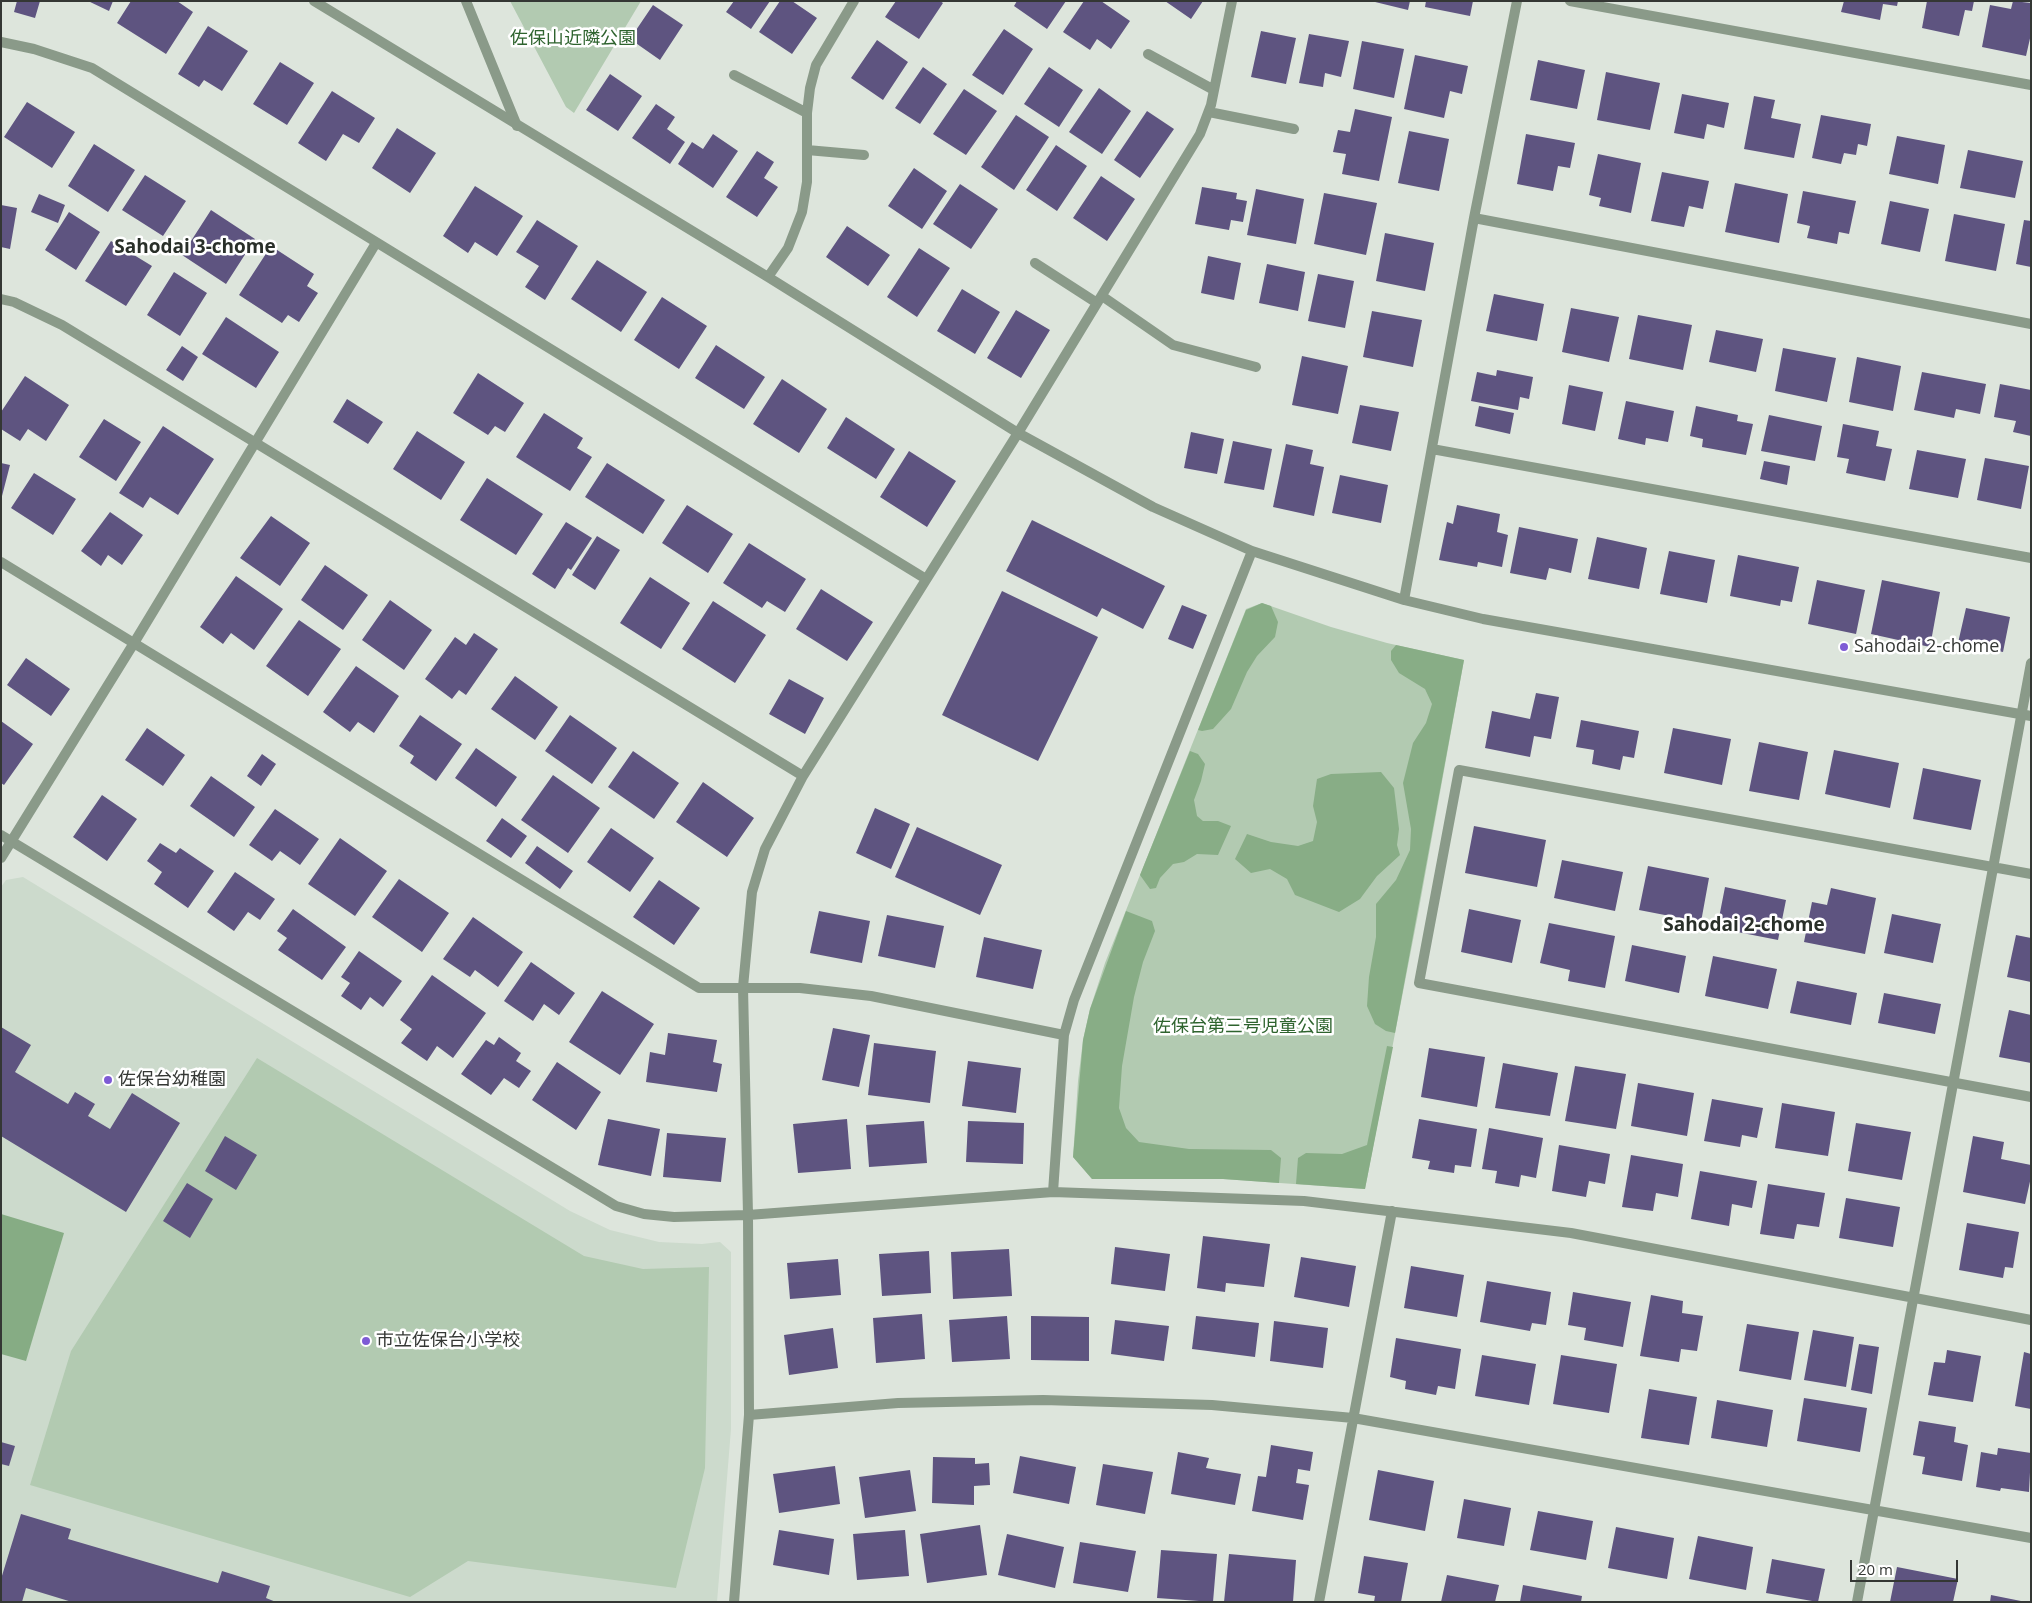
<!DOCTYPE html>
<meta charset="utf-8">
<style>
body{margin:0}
#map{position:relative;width:2032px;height:1603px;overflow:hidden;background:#dde5dc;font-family:"Open Sans",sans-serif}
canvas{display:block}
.frame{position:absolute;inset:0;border:2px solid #343734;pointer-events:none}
.scale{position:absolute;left:1850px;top:1560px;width:108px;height:22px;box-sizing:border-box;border:2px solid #343734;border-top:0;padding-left:6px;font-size:15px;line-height:18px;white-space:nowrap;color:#343734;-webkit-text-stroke:4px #fff;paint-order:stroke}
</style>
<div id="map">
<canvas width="2032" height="1603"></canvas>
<div class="frame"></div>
<div class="scale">20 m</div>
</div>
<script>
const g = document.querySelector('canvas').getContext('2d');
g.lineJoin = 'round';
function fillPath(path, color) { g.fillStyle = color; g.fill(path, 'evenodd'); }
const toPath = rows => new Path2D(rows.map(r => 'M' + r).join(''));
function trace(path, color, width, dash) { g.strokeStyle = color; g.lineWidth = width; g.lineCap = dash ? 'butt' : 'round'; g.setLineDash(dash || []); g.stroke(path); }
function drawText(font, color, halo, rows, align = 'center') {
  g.font = font + ' "Open Sans","Noto Sans JP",sans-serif'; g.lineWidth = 5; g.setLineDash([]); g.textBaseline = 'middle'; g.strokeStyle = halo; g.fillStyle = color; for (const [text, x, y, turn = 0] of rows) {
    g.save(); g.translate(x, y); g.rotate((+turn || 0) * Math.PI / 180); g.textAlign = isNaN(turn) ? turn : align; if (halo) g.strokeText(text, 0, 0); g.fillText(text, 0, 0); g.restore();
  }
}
fillPath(toPath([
 [23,877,570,1211,610,1230,659,1242,702,1244,720,1242,731,1252,731,1429,717,1602,1,1602,1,887,6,880]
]), '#ccdacc');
fillPath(toPath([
 [510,1,641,1,574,113,566,107],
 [1262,603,1331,627,1387,643,1464,660,1418,914,1365,1189,1223,1179,1092,1179,1073,1157,1078,1081,1083,1040,1090,1009,1105,963,1246,609],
 [257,1058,584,1256,643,1269,709,1267,705,1468,676,1588,468,1561,410,1597,30,1485,71,1351]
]), '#b2cab1');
fillPath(toPath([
 [1262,603,1271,606,1278,622,1275,637,1257,656,1247,672,1231,709,1213,729,1202,731,1198,730,1246,610],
 [1396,645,1464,660,1395,1033,1386,1031,1375,1024,1367,1006,1369,977,1376,937,1376,904,1396,880,1410,850,1411,829,1403,783,1413,743,1426,723,1432,704,1425,689,1399,673,1391,660,1391,651],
 [1190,751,1198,754,1205,764,1201,781,1194,800,1197,816,1203,821,1218,821,1231,826,1218,855,1197,854,1184,862,1173,864,1160,878,1156,888,1150,889,1140,875],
 [1381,772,1394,788,1399,829,1397,845,1400,855,1377,876,1360,899,1339,912,1295,895,1287,879,1270,869,1251,873,1235,859,1247,834,1271,842,1298,846,1313,841,1317,822,1313,806,1317,779,1331,774],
 [1126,911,1152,921,1155,931,1143,962,1134,997,1122,1066,1119,1108,1126,1128,1139,1142,1189,1149,1271,1150,1281,1158,1279,1183,1223,1179,1092,1179,1073,1157,1083,1040,1090,1009],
 [1387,1046,1393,1047,1365,1189,1296,1184,1298,1158,1306,1153,1342,1154,1367,1145]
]), '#88ad86');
fillPath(toPath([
 [1,1214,64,1233,26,1361,1,1354]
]), '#86ac84');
fillPath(toPath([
 [17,1,40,1,35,18,14,12],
 [88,1,113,1,109,11],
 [131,1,177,1,193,12,166,54,117,23],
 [734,1,770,1,751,29,726,12],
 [780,1,792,1,817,18,792,54,759,32],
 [896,1,940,1,943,3,919,39,885,17],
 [1017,1,1066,1,1047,29,1014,6],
 [1084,1,1101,1,1130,21,1111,49,1097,39,1090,50,1063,32],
 [1165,1,1203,1,1191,19],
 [1371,1,1410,1,1408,10],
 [1426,1,1473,1,1470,16,1425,7],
 [1844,1,1898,1,1897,6,1883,4,1880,20,1841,12],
 [1927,1,1974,1,1972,11,1965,10,1959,36,1922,28],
 [2013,1,2031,3,2031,34,2026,56,1982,47,1990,5,2011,9],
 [653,5,683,25,660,60,630,39],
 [208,26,248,51,222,91,204,80,199,87,178,74],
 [1004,29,1033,49,1003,95,972,75],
 [1261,31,1296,38,1286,84,1251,77],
 [1309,34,1349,41,1341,77,1325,73,1323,87,1299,83],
 [877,40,908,62,883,100,851,78],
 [1362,41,1404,49,1394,98,1353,89],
 [1415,55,1468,66,1462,94,1450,91,1444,118,1404,109],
 [1538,60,1585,70,1577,109,1530,100],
 [280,62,314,83,287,125,253,104],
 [923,67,947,84,920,124,895,108],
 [1049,67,1083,90,1059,127,1024,104],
 [1606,72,1660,83,1650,130,1597,120],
 [610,74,642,96,618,131,586,110],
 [1099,88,1131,111,1102,154,1069,132],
 [964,89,997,111,966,155,933,134],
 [332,91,375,118,359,143,343,134,326,161,298,143],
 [1682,94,1729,103,1724,128,1707,124,1704,139,1674,133],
 [1754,96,1775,100,1771,118,1801,124,1794,158,1744,149],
 [27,102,75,132,52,168,4,137],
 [656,104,675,117,667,129,685,142,670,164,632,138],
 [1355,109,1392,117,1379,181,1342,174,1346,154,1333,152,1338,130,1350,132],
 [1147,111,1174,129,1140,178,1114,160],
 [1016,115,1049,137,1014,190,981,167],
 [1821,115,1871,124,1867,146,1858,144,1856,155,1844,153,1841,164,1812,158],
 [397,128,436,153,410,193,372,168],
 [1409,131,1449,139,1439,191,1398,183],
 [713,134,738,151,713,188,678,164,692,142,703,149],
 [1526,134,1575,143,1570,168,1558,166,1553,191,1517,184],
 [1897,136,1945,145,1938,184,1889,174],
 [94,144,135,170,108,212,68,186],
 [1056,145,1087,166,1057,211,1026,190],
 [1968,150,2023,161,2015,198,1960,188],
 [757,151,774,162,764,178,778,187,757,217,726,197],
 [1598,154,1641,163,1631,213,1599,206,1601,198,1589,195],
 [914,168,947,191,922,229,888,206],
 [1662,172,1709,181,1703,209,1689,206,1684,227,1651,221],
 [145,175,186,201,163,236,122,210],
 [1101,176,1135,199,1107,241,1073,218],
 [1735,183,1788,194,1779,243,1725,232],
 [960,184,998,209,971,249,933,224],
 [475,186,523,216,497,256,475,242,468,253,443,236],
 [1202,187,1237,193,1236,199,1247,201,1243,222,1231,220,1229,230,1195,224],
 [1256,189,1304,199,1296,244,1247,235],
 [1803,191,1856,201,1849,234,1839,232,1837,244,1807,238,1810,226,1797,223],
 [1324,193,1377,203,1366,255,1314,244],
 [39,194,65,205,58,223,31,212],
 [1890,201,1929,209,1920,252,1881,244],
 [1,205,17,208,10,249,1,247],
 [211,210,255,239,226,284,182,255],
 [69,212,100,232,76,270,45,250],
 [1954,214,2005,224,1996,271,1945,261],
 [537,220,578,246,545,300,525,287,539,266,516,252],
 [2024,220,2031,221,2031,267,2016,264],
 [847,226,890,255,868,286,826,257],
 [1385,233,1434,243,1425,291,1376,281],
 [111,241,152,266,126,306,85,281],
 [271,246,314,274,307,286,318,293,299,322,288,315,282,323,239,295],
 [919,248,950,268,917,317,887,297],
 [1208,256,1241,263,1234,300,1201,293],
 [597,260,647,292,621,332,571,299],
 [1267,264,1305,272,1298,311,1259,303],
 [174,272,207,293,180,336,147,315],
 [1318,274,1354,281,1345,328,1308,321],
 [962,289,1000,312,975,354,937,331],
 [1494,294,1544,304,1537,341,1486,331],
 [662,297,707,326,679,369,634,340],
 [1571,308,1619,317,1609,362,1562,352],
 [1016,310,1050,330,1021,378,987,358],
 [1372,311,1422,320,1413,367,1363,357],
 [1638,315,1692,325,1683,370,1629,359],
 [226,317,279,352,256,388,202,354],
 [1716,330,1763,339,1756,372,1709,362],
 [716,345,765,377,744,409,695,378],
 [182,346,198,357,183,381,166,370],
 [1783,348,1836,358,1827,402,1775,391],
 [1302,356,1348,366,1338,414,1292,405],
 [1857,357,1901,366,1893,411,1849,402],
 [1497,370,1533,377,1529,399,1520,397,1518,410,1471,401,1477,372,1496,376],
 [1922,372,1986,384,1980,414,1956,409,1954,418,1914,410],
 [478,373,524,403,505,432,495,426,488,435,453,413],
 [25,376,69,405,46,441,28,429,20,441,1,429,1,412],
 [782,379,827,409,799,453,753,424],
 [2000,384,2031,390,2031,436,2013,432,2016,421,1994,417],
 [1569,385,1603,392,1595,431,1562,424],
 [347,399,383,422,368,444,333,422],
 [1626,401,1674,411,1668,442,1646,438,1645,445,1618,439],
 [1360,405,1399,412,1391,451,1352,443],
 [1479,406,1514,413,1510,434,1475,426],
 [1696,406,1738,415,1737,421,1753,424,1746,455,1702,447,1703,439,1690,436],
 [544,413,583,438,577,448,592,457,570,491,516,457],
 [1769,415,1822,426,1815,461,1761,451],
 [846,417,895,449,876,479,827,448],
 [104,419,141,442,116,481,79,457],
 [1843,424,1879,431,1876,446,1892,449,1885,481,1846,473,1849,459,1837,457],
 [163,426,214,459,178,515,150,497,143,508,119,493],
 [417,431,465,462,441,500,393,469],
 [1191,432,1224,439,1217,474,1184,468],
 [1233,441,1272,449,1264,490,1224,483],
 [1286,444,1313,450,1310,464,1324,467,1314,516,1273,507],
 [1917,450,1966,459,1958,498,1909,489],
 [909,451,956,481,927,527,880,497],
 [1985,458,2029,466,2021,509,1977,500],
 [1764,461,1790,466,1787,485,1760,479],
 [1,463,10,465,2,496,1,496],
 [607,463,665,500,643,534,585,497],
 [34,473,76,499,53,535,11,508],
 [1340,475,1388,485,1381,523,1332,513],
 [487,478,543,514,516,555,460,520],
 [687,505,733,534,708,573,662,543],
 [1457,505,1500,514,1497,532,1508,535,1502,567,1478,562,1477,567,1439,560,1447,522,1453,524],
 [110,512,143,535,122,565,108,555,101,566,81,551],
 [271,516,310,543,280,586,240,558],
 [1032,520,1165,586,1143,629,1102,608,1097,617,1006,571],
 [566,522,592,538,571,570,568,568,555,589,532,574],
 [1519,527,1578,539,1571,573,1549,568,1546,580,1510,573],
 [597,536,620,550,595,590,572,575],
 [1597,537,1647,548,1639,589,1588,579],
 [749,543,806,579,785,612,767,601,762,608,723,583],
 [1669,551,1715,560,1707,603,1660,594],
 [1738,555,1799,567,1792,602,1781,600,1780,606,1730,596],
 [325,565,368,595,343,630,301,600],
 [236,576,283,609,254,650,231,633,223,644,200,627],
 [650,577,690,603,661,649,620,623],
 [1817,580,1865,590,1856,634,1808,624],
 [1882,580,1940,592,1930,647,1871,634],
 [821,589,873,622,847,661,796,629],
 [1002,591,1098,637,1038,761,942,715],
 [390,600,432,630,404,670,362,640],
 [713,601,766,635,735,683,682,649],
 [1182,605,1207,615,1193,649,1168,639],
 [1966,608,2010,617,2003,652,1958,643],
 [299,620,341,649,308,696,266,666],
 [474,633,498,649,466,695,459,690,452,699,425,679,455,637,466,645],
 [26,658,70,689,51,716,7,685],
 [356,666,399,696,374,733,358,722,350,732,323,712],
 [515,676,558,707,535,740,491,709],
 [789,679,824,698,805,734,769,714],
 [1536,693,1559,697,1551,739,1534,736,1530,757,1485,748,1492,711,1530,719],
 [420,715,462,744,436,781,410,763,414,756,399,746],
 [570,715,617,748,592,784,545,751],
 [1581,720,1639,731,1634,758,1623,756,1620,770,1592,764,1594,750,1576,747],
 [1,721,33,744,4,785,1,783],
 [147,728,185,755,163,786,125,760],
 [1673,728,1731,739,1722,785,1664,773],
 [1759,742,1808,752,1799,800,1749,791],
 [476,748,517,777,496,807,455,778],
 [1834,750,1899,763,1890,808,1825,794],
 [633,751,679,783,654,819,608,787],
 [262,754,276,764,261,786,247,776],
 [1923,768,1981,780,1971,830,1913,819],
 [553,775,600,808,568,853,521,820],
 [211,776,255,807,234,837,190,806],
 [703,782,754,818,727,857,676,822],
 [102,795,137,819,107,861,73,837],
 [875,808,910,824,891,869,856,853],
 [275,809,319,839,300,865,280,851,272,861,249,845],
 [502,818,527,836,511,858,486,841],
 [1474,826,1546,840,1537,887,1465,873],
 [917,827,1002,865,980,915,895,877],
 [611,828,654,858,630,892,587,862],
 [340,838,387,871,355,916,308,884],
 [160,843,176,853,180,848,214,871,188,908,154,884,162,872,147,861],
 [537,846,573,871,560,889,525,863],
 [1562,860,1623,872,1615,911,1554,898],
 [1648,866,1709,878,1701,922,1639,910],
 [235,872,275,899,260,920,248,912,234,931,207,912],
 [399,879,449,913,422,952,372,917],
 [659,880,700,908,674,945,633,917],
 [1725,887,1786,900,1778,940,1717,928],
 [1831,888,1876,898,1865,954,1804,942,1812,902,1827,905],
 [293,909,346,947,322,980,278,950,287,938,277,931],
 [1469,909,1521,920,1512,963,1461,952],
 [819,911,870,921,862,963,810,953],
 [1892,914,1941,924,1933,963,1884,953],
 [887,915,944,926,935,968,878,956],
 [473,917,523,952,498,987,475,970,470,977,443,959],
 [1549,923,1615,936,1605,988,1568,981,1570,970,1540,963],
 [2016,935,2031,938,2031,982,2007,977],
 [984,937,1042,950,1033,989,976,977],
 [1632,945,1686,956,1679,993,1625,981],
 [359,951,402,981,383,1007,370,997,361,1010,341,996,350,983,341,977],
 [1713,956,1777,969,1768,1009,1705,996],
 [531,962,575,993,559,1015,544,1004,533,1021,504,1001],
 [432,975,486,1013,453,1058,437,1046,427,1061,401,1043,412,1029,400,1020],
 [1797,981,1857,993,1851,1025,1790,1013],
 [602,991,654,1024,620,1075,569,1042],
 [1884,993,1941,1004,1935,1034,1878,1023],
 [2009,1010,2031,1015,2031,1063,1999,1057],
 [1,1027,31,1045,15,1072,68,1104,75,1092,95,1104,88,1116,110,1129,132,1093,180,1123,126,1212,1,1136],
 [833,1028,870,1035,859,1087,822,1080],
 [668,1033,717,1040,713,1062,722,1064,717,1092,646,1082,650,1052,665,1055],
 [499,1037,521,1053,516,1061,531,1071,519,1088,504,1078,491,1095,461,1074,486,1040,494,1045],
 [874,1043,936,1051,930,1103,868,1095],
 [1429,1048,1485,1057,1477,1107,1421,1097],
 [968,1061,1021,1068,1016,1113,962,1106],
 [557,1062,601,1092,576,1130,532,1100],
 [1503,1063,1558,1073,1550,1116,1495,1108],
 [1575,1066,1626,1074,1616,1129,1565,1121],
 [1638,1083,1694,1093,1687,1136,1631,1126],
 [1712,1099,1763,1108,1757,1138,1742,1135,1740,1147,1704,1141],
 [1782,1103,1835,1112,1828,1156,1775,1148],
 [608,1119,660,1129,651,1176,598,1165],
 [847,1119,851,1169,798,1173,793,1124],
 [1419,1119,1477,1129,1471,1167,1455,1165,1454,1173,1428,1169,1430,1161,1412,1158],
 [924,1121,927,1163,869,1167,866,1125],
 [968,1121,1024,1123,1023,1164,966,1162],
 [1856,1123,1911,1132,1902,1180,1848,1171],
 [1489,1128,1543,1138,1536,1178,1521,1175,1519,1187,1495,1183,1497,1171,1482,1169],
 [667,1133,726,1138,721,1182,663,1177],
 [225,1136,257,1155,236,1190,205,1171],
 [1973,1136,2004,1142,2001,1159,2031,1165,2031,1177,2025,1204,1963,1192],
 [1559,1145,1610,1154,1605,1184,1589,1181,1586,1197,1552,1191],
 [1631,1155,1683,1164,1678,1197,1656,1193,1653,1211,1622,1207],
 [1700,1171,1757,1181,1752,1208,1732,1204,1729,1226,1691,1219],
 [187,1183,213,1199,190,1238,163,1221],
 [1768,1184,1825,1193,1819,1227,1797,1224,1794,1239,1760,1234],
 [1846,1198,1900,1207,1893,1247,1839,1238],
 [1967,1223,2019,1232,2013,1268,2005,1267,2003,1278,1959,1270],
 [1203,1236,1270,1244,1264,1287,1226,1283,1225,1292,1197,1288],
 [1115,1247,1170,1254,1165,1291,1111,1284],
 [1009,1249,1012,1296,953,1299,951,1252],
 [929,1251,931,1293,882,1296,879,1254],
 [1301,1257,1356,1266,1349,1307,1294,1297],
 [838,1259,841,1295,790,1299,787,1263],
 [1411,1266,1464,1275,1457,1317,1404,1308],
 [1487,1281,1551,1292,1546,1325,1532,1323,1530,1331,1480,1322],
 [1573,1292,1631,1302,1623,1347,1584,1340,1586,1328,1568,1325],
 [1651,1295,1683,1301,1682,1313,1703,1316,1697,1351,1681,1349,1679,1362,1640,1356],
 [922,1314,925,1359,876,1363,873,1318],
 [1007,1316,1010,1359,952,1362,949,1320],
 [1031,1316,1089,1317,1089,1361,1031,1360],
 [1196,1316,1259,1323,1255,1357,1192,1349],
 [1115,1320,1169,1326,1164,1361,1111,1354],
 [1274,1321,1328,1328,1323,1368,1270,1361],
 [1747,1324,1799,1332,1791,1380,1739,1371],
 [833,1328,838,1368,789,1375,784,1335],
 [1813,1330,1854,1337,1846,1387,1804,1380],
 [1396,1338,1461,1349,1455,1389,1438,1386,1436,1395,1405,1389,1406,1381,1390,1377],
 [1859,1344,1879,1347,1872,1394,1851,1390],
 [1947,1350,1981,1356,1973,1402,1928,1395,1934,1362,1945,1363],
 [2024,1352,2031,1354,2031,1409,2015,1406],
 [1482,1355,1536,1364,1529,1405,1475,1396],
 [1561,1355,1617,1364,1609,1413,1553,1404],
 [1649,1389,1697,1397,1689,1445,1641,1438],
 [1804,1398,1867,1408,1860,1452,1797,1441],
 [1717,1400,1773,1410,1767,1447,1711,1438],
 [1919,1421,1956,1427,1954,1442,1968,1445,1962,1481,1922,1474,1925,1457,1913,1455],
 [1,1442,15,1446,9,1466,1,1464],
 [1271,1445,1313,1452,1310,1471,1298,1469,1296,1483,1309,1485,1303,1520,1252,1511,1258,1476,1266,1477],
 [1998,1448,2031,1453,2029,1492,2001,1488,2000,1491,1976,1487,1981,1452,1997,1455],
 [1178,1452,1209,1458,1206,1468,1241,1474,1235,1505,1171,1494],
 [1020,1456,1076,1467,1069,1504,1013,1493],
 [933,1457,975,1458,975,1464,989,1463,990,1485,974,1486,974,1505,932,1503],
 [1103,1464,1153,1472,1145,1514,1096,1505],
 [835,1466,840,1504,779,1513,773,1474],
 [910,1470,916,1511,865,1518,859,1477],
 [1378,1470,1434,1481,1425,1531,1369,1520],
 [1464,1499,1511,1508,1504,1546,1457,1538],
 [1538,1511,1593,1521,1586,1560,1530,1550],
 [21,1514,71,1529,68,1539,218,1583,222,1571,270,1586,266,1598,276,1602,72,1602,26,1588,22,1602,1,1602,1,1579],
 [980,1525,987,1575,927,1583,920,1534],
 [1616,1527,1674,1538,1667,1579,1608,1568],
 [779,1530,834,1539,829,1575,773,1565],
 [905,1530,909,1576,857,1580,853,1534],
 [1007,1534,1064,1547,1055,1588,998,1575],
 [1698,1536,1753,1547,1746,1590,1689,1579],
 [1080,1542,1136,1551,1128,1592,1073,1583],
 [1161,1550,1217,1554,1213,1602,1157,1598],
 [1229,1554,1296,1560,1293,1602,1224,1602],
 [1364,1556,1408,1563,1401,1602,1374,1602,1375,1596,1358,1593],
 [1772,1559,1825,1569,1818,1602,1766,1593],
 [1897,1567,1958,1579,1953,1602,1890,1602],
 [1447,1575,1499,1585,1495,1602,1441,1602],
 [1523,1585,1582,1596,1581,1602,1520,1602],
 [1991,1595,2021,1601,2021,1602,1990,1602]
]), '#5e5480');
trace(toPath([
 [466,1,517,126]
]), '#8a9a89', 10);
trace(toPath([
 [314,1,768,277,1018,433,1153,507,1252,551,1404,600,1483,619,2031,716],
 [1570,1,2031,85],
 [1,42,34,49,92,68,926,579],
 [1148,54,1214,90],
 [734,75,807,113],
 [1209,112,1294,129],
 [807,150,864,155],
 [1474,218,2031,324],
 [1035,263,1097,303],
 [768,277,788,248,802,212,807,182,807,113,810,88,816,65,854,1],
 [1102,296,1173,345,1256,367],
 [1,299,14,302,62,325,803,776],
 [1432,449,2031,558],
 [1,562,699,988,800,988,871,996,1064,1035],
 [1404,600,1474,218,1517,1],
 [1,835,616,1206,644,1214,674,1217,748,1215,1053,1192,1304,1201,1571,1233,2031,1320],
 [1,858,134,643,376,243],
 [2031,874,1459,770,1419,983,2031,1097],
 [1053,1192,1064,1035,1074,1000,1252,551],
 [749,1415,898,1403,1043,1400,1212,1405,1353,1418,2031,1538],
 [734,1602,749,1415,748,1215,743,987,752,892,765,849,803,776,1018,433,1200,134,1211,105,1232,1],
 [1319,1602,1392,1211],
 [1857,1602,2031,663]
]), '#8a9a89', 10);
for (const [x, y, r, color] of [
 [1844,647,5,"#7e5bd5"],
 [108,1080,5,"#7e5bd5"],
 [366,1341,5,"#7e5bd5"]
]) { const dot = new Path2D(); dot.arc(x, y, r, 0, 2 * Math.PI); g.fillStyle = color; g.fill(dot); trace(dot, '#fff', 2); }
drawText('18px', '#2e632e', '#fff', [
 ["佐保山近隣公園",573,39],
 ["佐保台第三号児童公園",1243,1027]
]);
drawText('18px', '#343734', '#fff', [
 ["Sahodai 2-chome",1854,647],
 ["佐保台幼稚園",118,1080],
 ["市立佐保台小学校",376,1341]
], 'left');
drawText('bold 19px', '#292f29', '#fff', [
 ["Sahodai 3-chome",195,248],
 ["Sahodai 2-chome",1744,926]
]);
</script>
